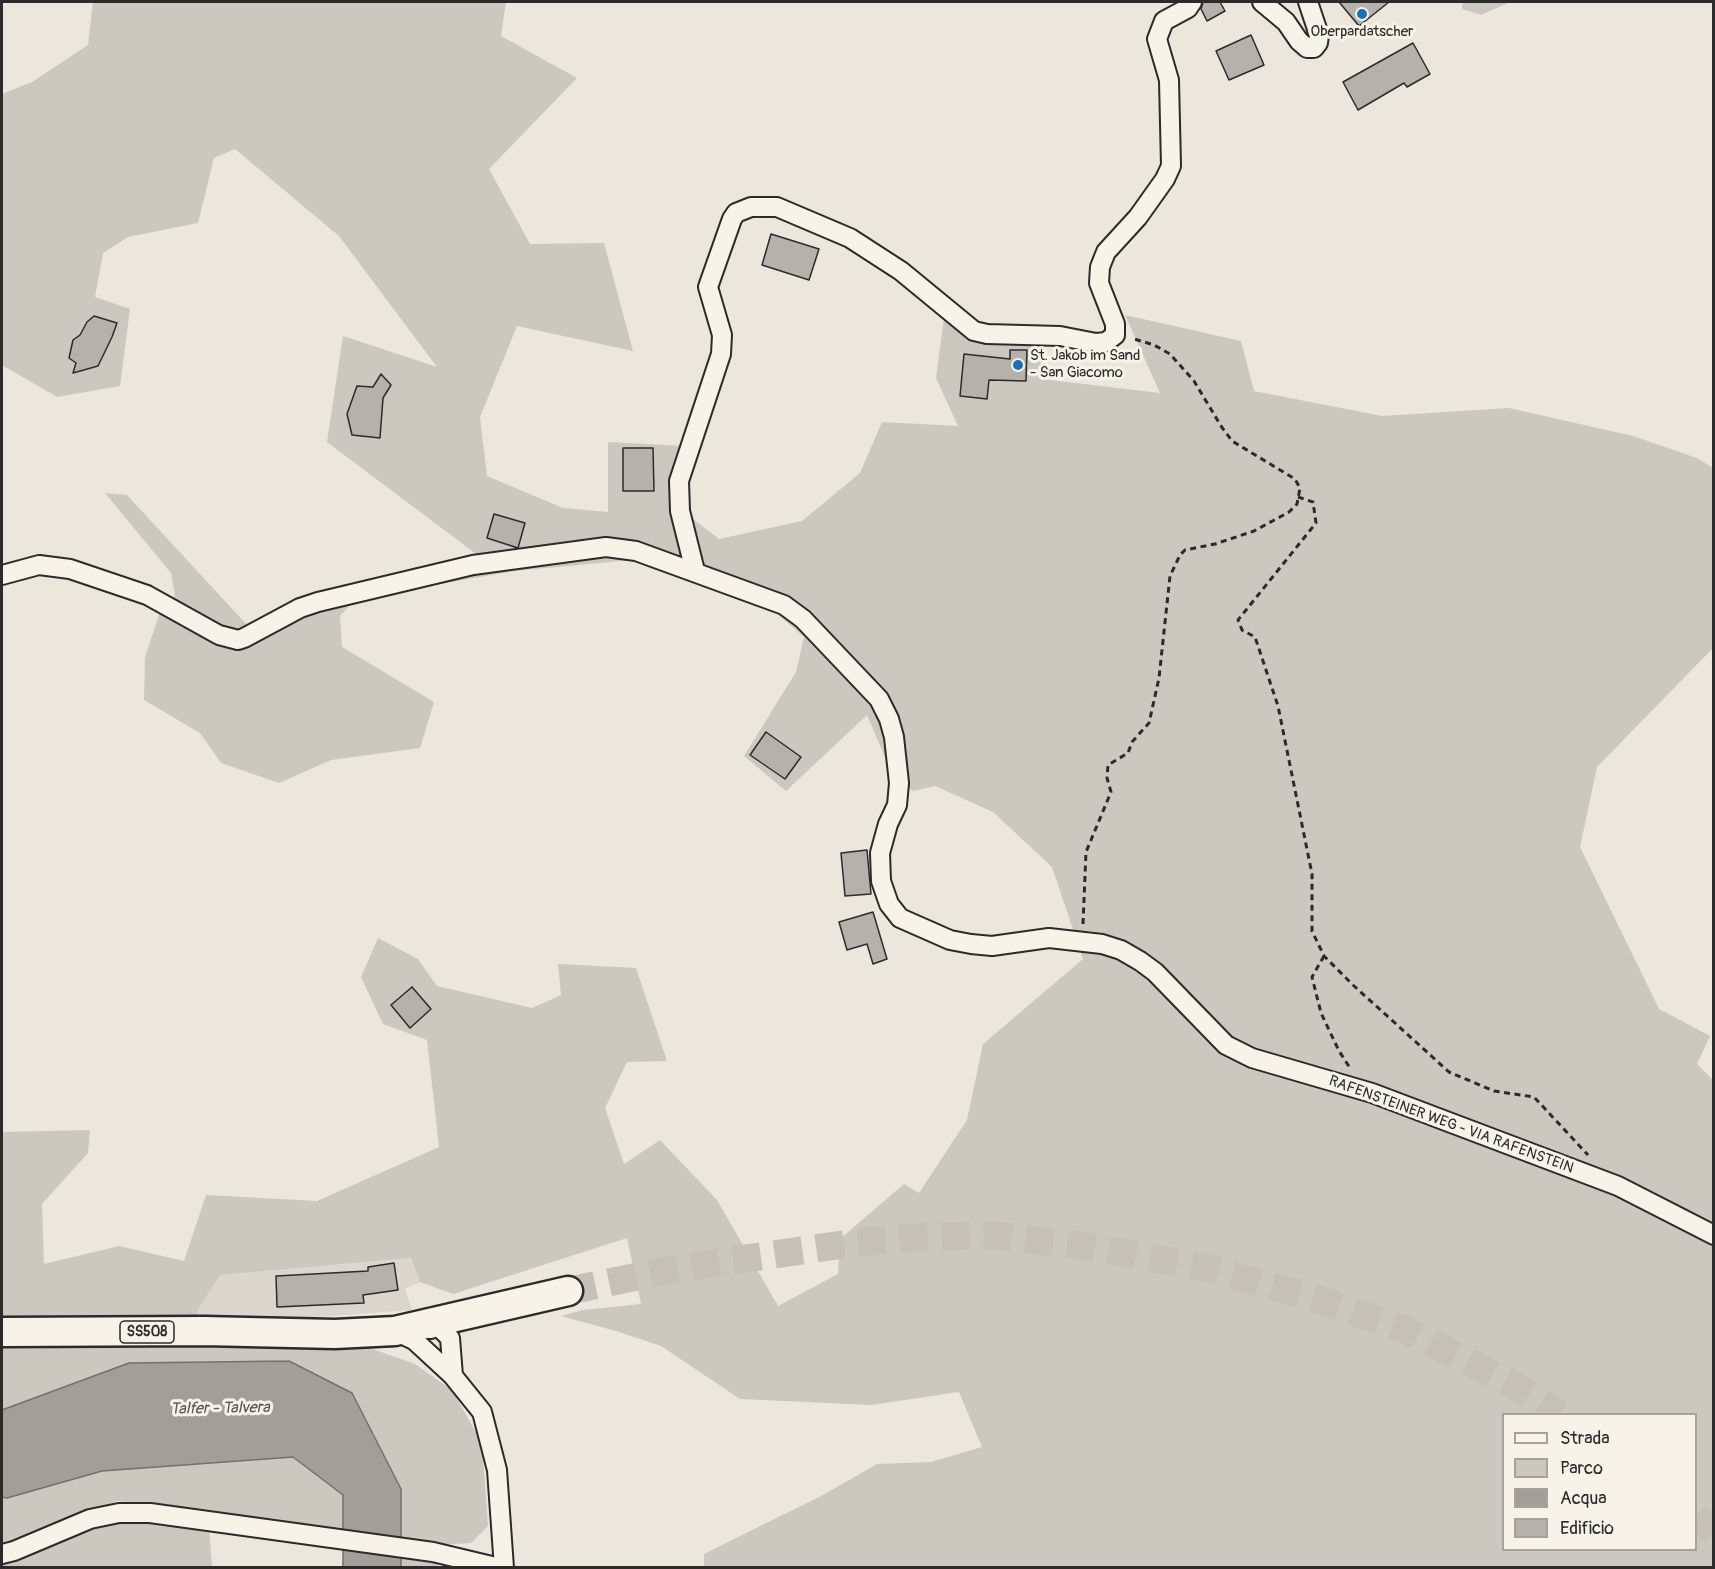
<!DOCTYPE html>
<style>
body{margin:0}
#map{position:relative;width:1715px;height:1569px;overflow:hidden;background:#ebe7dd;font-family:Pangolin,sans-serif}
canvas{display:block}
.frame{position:absolute;inset:0;border:3px solid #2b2b2b;pointer-events:none}
.legend{position:absolute;left:1502px;top:1413px;width:195px;height:138px;box-sizing:border-box;background:#f7f3e8;border:2px solid #a5a39c;margin:0;padding:8px 10px;list-style:none;font-size:18px;color:#2b2b2b}
.legend li{display:flex;align-items:center;gap:12px;height:30px}
.legend b{width:30px;border:2px solid #a5a39c}
</style>
<div id="map">
<canvas width="1715" height="1569"></canvas>
<div class="frame"></div>
<ul class="legend">
<li><b style="height:8px;background:#f7f3e8"></b>Strada</li>
<li><b style="height:16px;background:#cbc8bf"></b>Parco</li>
<li><b style="height:16px;background:#a29f98"></b>Acqua</li>
<li><b style="height:16px;background:#b5b2ab"></b>Edificio</li>
</ul>
</div>
<script>
const g = document.querySelector('canvas').getContext('2d');
g.lineJoin = 'round';
function fillPath(path, color) { g.fillStyle = color; g.fill(path, 'evenodd'); }
const toPath = rows => new Path2D(rows.map(r => 'M' + r).join(''));
function trace(path, color, width, dash) { g.strokeStyle = color; g.lineWidth = width; g.lineCap = dash ? 'butt' : 'round'; g.setLineDash(dash || []); g.stroke(path); }
function drawText(font, color, halo, rows, align = 'center') {
  g.font = font + ' Pangolin,sans-serif'; g.lineWidth = 6; g.setLineDash([]); g.textBaseline = 'middle'; g.strokeStyle = halo; g.fillStyle = color; for (const [text, x, y, turn = 0] of rows) {
    g.save(); g.translate(x, y); g.rotate((+turn || 0) * Math.PI / 180); g.textAlign = isNaN(turn) ? turn : align; if (halo) g.strokeText(text, 0, 0); g.fillText(text, 0, 0); g.restore();
  }
}
fillPath(toPath([
 [411,1258,420,1282,405,1289,412,1310,196,1326,198,1310,220,1275]
]), '#dbd7ce');
fillPath(toPath([
 [93,2,506,2,501,36,577,78,489,169,530,244,604,243,633,351,517,326,480,417,487,476,563,508,608,512,608,442,684,446,684,512,719,539,802,521,860,473,882,422,958,426,936,378,946,302,993,330,1040,324,1041,379,1160,393,1125,315,1241,341,1254,391,1382,416,1509,408,1633,436,1697,458,1713,468,1713,648,1597,767,1580,847,1659,1009,1710,1036,1697,1064,1714,1081,1713,1567,704,1567,704,1554,823,1495,877,1464,931,1462,982,1447,959,1392,871,1405,740,1399,661,1346,616,1331,561,1316,583,1310,641,1304,627,1238,453,1294,420,1282,411,1258,220,1275,198,1310,196,1326,2,1321,2,1132,90,1130,88,1153,42,1204,44,1264,119,1246,184,1261,206,1195,317,1201,439,1147,427,1040,383,1024,361,977,378,938,418,959,437,986,532,1008,561,995,558,964,636,968,667,1061,627,1062,605,1108,624,1164,660,1140,717,1200,778,1306,838,1274,840,1239,904,1184,919,1193,967,1120,983,1044,1083,959,1052,867,993,812,935,786,913,791,893,776,867,715,786,791,744,756,796,672,804,637,776,613,631,560,514,571,355,599,340,616,342,647,434,702,420,748,331,760,279,783,221,763,200,733,144,700,145,657,159,615,175,596,171,573,105,493,127,495,248,626,314,595,398,573,479,556,327,442,343,336,437,367,339,236,235,149,214,158,198,223,128,237,103,253,95,297,130,309,120,386,57,397,2,365,2,94,32,82,88,45],
 [1504,1414,1696,1414,1696,1550,1504,1550],
 [1463,2,1510,2,1481,15,1462,9],
 [2,1332,367,1347,415,1364,452,1390,482,1443,488,1526,471,1543,439,1545,437,1567,401,1567,401,1489,352,1393,289,1361,129,1363,2,1410],
 [293,1457,343,1495,343,1530,162,1505,117,1501,2,1544,2,1497,7,1498,102,1471],
 [127,1519,209,1528,212,1567,2,1568,2,1559,93,1524]
]), '#cbc8bf');
const water = toPath([
 [289,1361,352,1393,401,1489,401,1567,343,1567,343,1495,293,1457,102,1471,7,1498,2,1497,2,1410,129,1363,289,1361]
]);
fillPath(water, '#a29f98');
trace(water, '#72716c', 1.5);
const building = toPath([
 [1203,2,1220,2,1225,11,1207,21,1201,9,1203,2],
 [1339,2,1389,2,1359,26,1339,2],
 [1251,35,1264,65,1229,80,1216,51,1251,35],
 [1413,43,1430,74,1407,87,1404,83,1358,110,1343,82,1413,43],
 [771,234,819,249,809,280,762,265,771,234],
 [94,316,117,323,112,337,98,366,73,373,76,363,69,358,73,340,80,335,87,322,94,316],
 [1010,350,1027,350,1026,381,989,380,987,399,960,396,964,354,1010,359,1010,350],
 [381,374,391,385,383,398,380,438,352,435,347,414,357,386,373,387,381,374],
 [623,448,653,448,654,491,623,491,623,448],
 [494,514,525,523,518,548,487,538,494,514],
 [766,732,801,757,785,779,750,755,766,732],
 [867,850,871,894,845,896,841,853,867,850],
 [873,912,887,959,873,964,867,944,847,950,839,922,873,912],
 [412,987,431,1009,410,1028,391,1005,412,987],
 [394,1263,398,1290,363,1295,364,1303,277,1307,276,1276,368,1271,368,1267,394,1263]
]);
fillPath(building, '#b5b2ab');
trace(building, '#2b2b2b', 1.5);
trace(toPath([
 [568,1291,673,1269,854,1243,921,1237,992,1235,1090,1247,1203,1267,1320,1300,1406,1330,1507,1381,1560,1414],
 [1696,1517,1714,1532]
]), '#c5c1b9', 28, [28, 14]);
const minor = toPath([
 [1262,2,1286,22,1299,41,1307,48,1314,48,1318,43,1319,35,1308,2],
 [695,571,680,511,679,481,721,354,722,335,708,287,732,219,736,213,751,207,777,207,850,238,901,271,974,331,987,334,1060,336,1096,343,1106,342,1115,335,1115,324,1099,283,1100,267,1106,252,1138,217,1165,179,1171,166,1169,80,1157,39,1164,21,1188,8,1192,2],
 [2,575,39,565,70,569,147,595,219,635,238,640,244,638,300,608,318,602,473,565,606,547,636,551,784,605,803,619,879,699,889,719,894,737,899,783,897,805,888,824,880,853,881,881,889,904,900,918,950,940,971,944,992,946,1049,938,1102,944,1121,950,1140,961,1155,972,1226,1045,1252,1058,1372,1093,1618,1186,1714,1235],
 [431,1329,435,1323,450,1338,453,1376],
 [395,1331,414,1340,453,1376,482,1412,497,1470,504,1568],
 [2,1554,14,1551,90,1519,119,1513,150,1513,433,1552,500,1568]
]);
const primary = toPath([
 [2,1332,204,1331,335,1334,395,1331,568,1291]
]);
trace(minor, '#2b2b2b', 22);
trace(primary, '#2b2b2b', 33);
trace(toPath([
 [1298,497,1313,502,1316,523,1238,620,1242,630,1255,637,1278,706,1312,874,1312,931,1324,956,1353,985,1449,1072,1494,1091,1534,1097,1588,1155],
 [1083,924,1086,852,1111,792,1107,778,1108,765,1128,753,1132,742,1149,723,1159,678,1170,576,1180,555,1185,550,1215,544,1254,531,1289,512,1297,504,1300,488,1295,479,1232,441,1221,426,1194,381,1170,354,1154,345,1131,338],
 [1324,956,1312,977,1321,1013,1339,1051,1350,1068]
]), '#2b2b2b', 3, [6, 4.5]);
trace(minor, '#f7f3e8', 18);
trace(primary, '#f7f3e8', 28);
for (const [x, y, r, color] of [
 [1362,14,6,"#1f6fb2"],
 [1018,365,6,"#1f6fb2"]
]) { const dot = new Path2D(); dot.arc(x, y, r, 0, 2 * Math.PI); g.fillStyle = color; g.fill(dot); trace(dot, '#f7f3e8', 2); }
for (const [x, y, w] of [
 [147,1332,54]
]) { const box = new Path2D(); box.roundRect(x - w / 2, y - 11, w, 22, 4.5); g.fillStyle = '#f7f3e8'; g.fill(box); trace(box, '#2b2b2b', 1.5); }
drawText('bold 14px', '#2b2b2b', null, [
 ["SS508",147,1332]
]);
drawText('15px', '#2b2b2b', '#f7f3e8', [
 ["Oberpardatscher",1362,32],
 ["St. Jakob im Sand",1030,356,"left"],
 ["- San Giacomo",1030,373,"left"]
]);
drawText('15px', '#2b2b2b', '#f7f3e8', [
 ["RAFENSTEINER WEG - VIA RAFENSTEIN",1451,1125,20]
]);
drawText('italic 16px', '#555451', '#f7f3e8', [
 ["Talfer - Talvera",220,1409,-1]
]);
</script>
